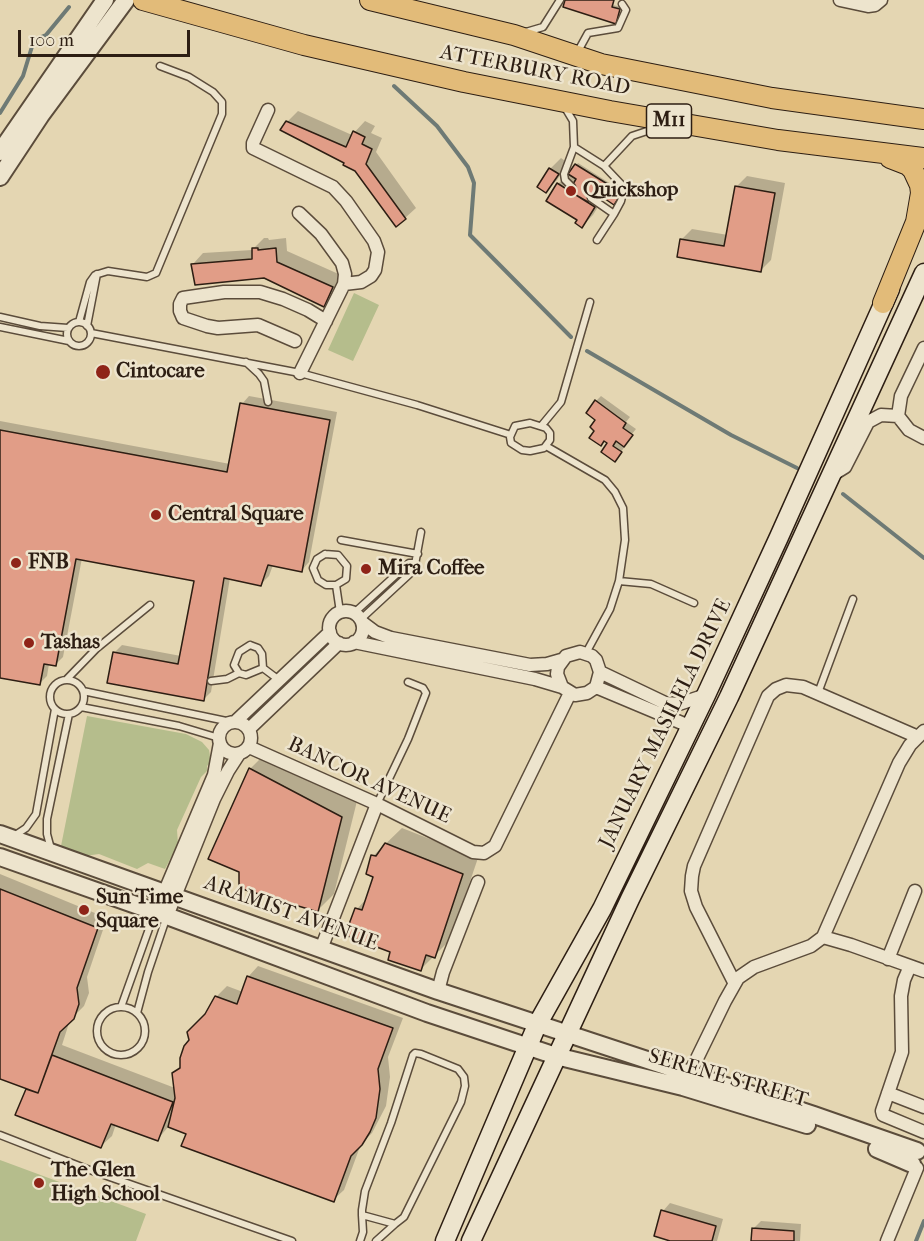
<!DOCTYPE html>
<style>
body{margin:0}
#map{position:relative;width:924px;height:1241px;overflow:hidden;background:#e4d6b2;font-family:"IM FELL French Canon",serif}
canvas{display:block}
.scale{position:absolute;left:18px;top:30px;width:172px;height:27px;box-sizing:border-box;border:3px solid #2d1e13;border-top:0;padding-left:8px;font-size:18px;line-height:21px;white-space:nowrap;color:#2d1e13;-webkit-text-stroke:4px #ede4cd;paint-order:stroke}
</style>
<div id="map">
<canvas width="924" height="1241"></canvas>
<div class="scale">100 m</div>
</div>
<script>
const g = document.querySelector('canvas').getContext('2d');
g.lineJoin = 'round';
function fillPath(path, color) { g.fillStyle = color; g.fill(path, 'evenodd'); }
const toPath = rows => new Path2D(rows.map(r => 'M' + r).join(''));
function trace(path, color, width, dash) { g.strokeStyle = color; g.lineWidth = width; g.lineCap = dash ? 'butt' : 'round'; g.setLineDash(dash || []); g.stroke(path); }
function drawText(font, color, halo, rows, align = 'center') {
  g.font = font + ' "IM FELL French Canon",serif'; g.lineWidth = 5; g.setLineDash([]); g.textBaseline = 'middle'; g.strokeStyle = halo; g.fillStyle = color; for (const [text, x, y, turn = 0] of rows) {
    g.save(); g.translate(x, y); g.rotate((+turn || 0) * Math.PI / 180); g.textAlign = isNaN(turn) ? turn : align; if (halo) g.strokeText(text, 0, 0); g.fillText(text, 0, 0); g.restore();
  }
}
fillPath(toPath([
 [354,293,379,305,353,361,328,350],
 [87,716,186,734,202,742,209,750,211,762,207,766,207,771,201,777,177,830,178,844,165,869,148,863,137,869,99,854,85,856,61,846],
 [0,1160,146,1214,136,1241,0,1241]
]), '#b5bd8c');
fillPath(toPath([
 [567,0,614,0,613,5,621,7,615,22],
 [298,111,352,135,365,121,375,126,371,133,382,138,376,152,416,208,405,218,356,170,287,122],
 [561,158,568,163,557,180,546,191,539,186,550,169],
 [578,163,622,191,616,201,604,197,593,215,582,226,558,184,569,173,570,174],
 [747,176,785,183,771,260,761,270,679,256,682,239,692,229,728,235,736,187],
 [264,238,268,238,269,240,286,238,287,251,343,276,334,294,324,305,264,277,193,264,203,253,252,250],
 [249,396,337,412,309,562,302,570,273,565,269,576,261,584,230,578,211,692,203,700,114,653,122,645,181,656,196,579,82,558,63,657,55,665,49,664,47,676,39,684,0,677,0,421,230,464,242,404],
 [601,396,630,417,626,422,636,429,623,445,625,446,619,455,596,430,596,401],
 [266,753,357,801,334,894,318,910,210,858,250,769],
 [402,828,478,858,450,940,421,969,392,951,357,909,367,898,375,876,373,856],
 [0,874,107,918,87,977,89,993,84,1006,70,1020,62,1045,175,1088,174,1073,181,1066,216,997,227,986,243,992,248,977,258,966,403,1018,388,1057,390,1077,386,1106,372,1133,361,1144,344,1190,333,1200,169,1126,157,1140,116,1124,112,1136,101,1146,17,1114,28,1088,0,1077],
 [670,1203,723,1219,717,1241,675,1241,663,1211],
 [761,1221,801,1224,800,1241,752,1241,753,1229]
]), '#0003');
trace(toPath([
 [394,86,437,126,468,167,474,183,470,235,571,337],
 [0,113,23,76,34,40,46,35,69,7],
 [587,351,731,435,797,468],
 [843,494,924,558],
 [916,1241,924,1221]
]), '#6e7a75', 4);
const building = toPath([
 [565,0,614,0,612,7,620,9,616,24,563,7,565,0],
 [286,121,346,147,353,131,365,137,362,144,372,149,366,164,406,219,396,227,355,171,343,165,344,163,280,130,286,121],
 [575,164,622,193,614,205,595,192,588,202,569,191,576,179,568,174,575,164],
 [549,168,559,174,546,193,537,187,549,168],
 [557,183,595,207,582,228,575,223,577,220,546,201,557,183],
 [735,186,775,193,761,272,677,257,680,239,724,246,735,186],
 [252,248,258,248,258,250,276,248,277,262,333,287,324,307,264,278,195,285,191,264,252,259,252,248],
 [595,400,626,423,623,428,633,435,624,447,616,441,613,446,622,452,615,462,601,452,607,443,604,441,601,446,589,438,594,431,590,427,595,420,586,413,595,400],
 [240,403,330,420,302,572,268,565,261,586,224,578,204,701,107,683,113,652,178,664,194,581,76,559,56,666,44,664,40,685,0,678,0,430,227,472,240,403],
 [249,768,342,817,318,912,239,888,239,872,208,859,249,768],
 [385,843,463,874,435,958,426,955,421,971,388,960,390,952,345,935,355,908,362,910,373,877,366,874,371,855,376,856,385,843],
 [0,889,98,928,77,988,79,1004,74,1019,60,1032,38,1093,0,1079,0,889],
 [247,976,393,1028,378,1069,380,1089,376,1118,370,1132,362,1145,351,1156,334,1202,181,1146,186,1134,168,1127,175,1098,172,1073,180,1068,180,1058,184,1046,189,1040,187,1032,205,1014,215,996,237,1004,247,976],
 [52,1055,173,1102,158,1141,111,1124,101,1148,15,1115,26,1089,38,1093,52,1055],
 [661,1210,716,1226,712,1241,670,1241,654,1236,661,1210],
 [752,1228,794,1231,794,1241,751,1241,752,1228]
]);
fillPath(building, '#e19d87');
trace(building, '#2d1e13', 1.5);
const service = toPath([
 [526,32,543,27,560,0],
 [577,53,588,33,618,28,626,10,622,4],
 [564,106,573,121,574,147,604,166,632,136,659,127],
 [604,166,622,185,624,189,621,201,614,214],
 [572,187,565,180,564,174,574,147],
 [591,198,614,214,597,240],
 [0,317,40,326,68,328],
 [79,322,90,282,95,275,108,271,147,277,156,273,222,114,222,102,213,92,189,77,160,66],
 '67 334a12 12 0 1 1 24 0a12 12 0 1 1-24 0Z',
 [87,326,97,274],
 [0,327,69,341],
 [91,333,300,373,417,405,511,435],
 [246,362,259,374,264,381,268,402],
 [530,423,546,428,550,433,550,440,544,448,530,451,522,450,511,443,510,437,515,426,530,423],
 [542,425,561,402,590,302],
 [546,446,605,480,615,492,623,508,625,540,619,581,610,609,586,653],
 [341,540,418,554],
 [325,554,338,555,347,566,346,579,336,585,326,585,318,580,313,568,317,559,325,554],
 [619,581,651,584,694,603],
 [336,585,340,612],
 [354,613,409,563,416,563],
 [361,619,414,570,421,532],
 [250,645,258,648,262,654,263,668,246,675,239,673,234,665,239,652,250,645],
 [263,668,279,680],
 '50 697a17 17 0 1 1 34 0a17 17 0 1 1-34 0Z',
 [66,680,96,649,150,605],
 [211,681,227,679,239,673],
 [83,691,231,722],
 [818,693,853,599],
 [81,707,179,726,219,738],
 [377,804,408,739,426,693,423,688,408,682],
 [14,836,26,828,36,814,55,709],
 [51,849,47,834,47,819,69,714],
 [121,1007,155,912],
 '97 1031a24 24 0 1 1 48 0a24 24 0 1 1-48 0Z',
 [137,1013,148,972,167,916],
 [0,1135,87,1169,292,1241],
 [360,1241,363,1232,362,1215,362,1210,365,1191,391,1123,413,1055,415,1053,421,1054,458,1069,464,1077,465,1086,461,1102,404,1217,395,1224,362,1215],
 [376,1241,395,1224]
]);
const minor = toPath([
 [840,0,868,6,875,5,881,0],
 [268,110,253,143,253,148,333,187,346,201,374,241,378,252,375,270,371,276,361,282,344,284],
 [299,213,321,234,342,263,345,274,344,284,300,373],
 [295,341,258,325,218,328,207,326,183,318,180,311,180,304,183,298,224,292,260,292,283,299,308,310,326,321],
 [924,348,901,396,898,416,909,430,924,438],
 [832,475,845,467,868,422,881,415,898,416],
 '329 628a17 17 0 1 1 34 0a17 17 0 1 1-34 0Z',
 [363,623,375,632,391,638,530,665,547,664,561,660],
 [354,642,535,679,562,687,575,695,587,693,596,687,600,672,596,660,592,656,580,652,566,656,558,667,557,674,562,687],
 [600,672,665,703,679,704,706,695],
 [596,687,689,726],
 [236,721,330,632],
 '219 738a16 16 0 1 1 32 0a16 16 0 1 1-32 0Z',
 [249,729,339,643],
 [249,747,377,804,473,852,484,853,495,846,570,693],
 [156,912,214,775,220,743],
 [167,916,214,799,228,771,239,754],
 [823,937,851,945,924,971],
 [321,949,377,804],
 [888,959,915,891],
 [910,966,904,980,901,996,902,1052,882,1111,883,1115,924,1132],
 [734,982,696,907,691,891,692,876,694,866,768,696,776,689,786,685,803,687,918,737],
 [438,991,443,972,478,882],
 [687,1079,725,1001,738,978,754,967,811,946,823,937,899,763,910,745,924,731],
 [888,1093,924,1107],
 [887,1241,917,1168]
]);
const tertiary = toPath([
 [0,152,105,0],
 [0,177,41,115,126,0],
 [0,834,438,991,814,1115,917,1151],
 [0,857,167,916,427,1013,556,1056,683,1087,807,1125],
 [877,1149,912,1164]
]);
const secondary = toPath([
 [445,1241,537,1025,602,909,706,695,779,537,890,289],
 [471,1241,630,899,729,697,924,273]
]);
const primary = toPath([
 [143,0,304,45,464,82,610,111,778,140,924,158],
 [370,0,514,35,601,64,772,98,924,119],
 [883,303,916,222,921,193,920,185,913,170,908,165,890,158]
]);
trace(service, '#5b4c3b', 9);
trace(minor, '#5b4c3b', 15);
trace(tertiary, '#5b4c3b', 20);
trace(secondary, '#2d1e13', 21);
trace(primary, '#2d1e13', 22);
trace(service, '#ede4cd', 6);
trace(minor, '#ede4cd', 12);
trace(tertiary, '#ede4cd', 16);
trace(secondary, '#ede4cd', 18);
trace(primary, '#e2bb79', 20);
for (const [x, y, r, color] of [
 [571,191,6,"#8f2418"],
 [103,372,8,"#8f2418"],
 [156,515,6,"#8f2418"],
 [16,563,6,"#8f2418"],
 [366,569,6,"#8f2418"],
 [29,643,6,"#8f2418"],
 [84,910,6,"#8f2418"],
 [39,1183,6,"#8f2418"]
]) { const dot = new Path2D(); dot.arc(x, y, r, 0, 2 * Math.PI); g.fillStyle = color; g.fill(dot); trace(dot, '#ede4cd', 2); }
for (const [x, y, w] of [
 [669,121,45]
]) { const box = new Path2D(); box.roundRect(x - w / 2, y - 17, w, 34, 4.5); g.fillStyle = '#ede4cd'; g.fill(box); trace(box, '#2d1e13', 1.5); }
drawText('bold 20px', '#2d1e13', null, [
 ["M11",669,121]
]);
drawText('21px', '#2d1e13', '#ede4cd', [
 ["ATTERBURY ROAD",535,71,11],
 ["JANUARY MASILELA DRIVE",666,724,-64],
 ["BANCOR AVENUE",369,781,25],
 ["ARAMIST AVENUE",291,914,20],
 ["SERENE STREET",728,1079,16]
]);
drawText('bold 21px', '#2d1e13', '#ede4cd', [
 ["Quickshop",583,191],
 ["Cintocare",116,372],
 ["Central Square",168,515],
 ["FNB",28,563],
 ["Mira Coffee",378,569],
 ["Tashas",41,643],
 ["Sun Time",96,898],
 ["Square",96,922],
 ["The Glen",51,1171],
 ["High School",51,1195]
], 'left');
</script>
